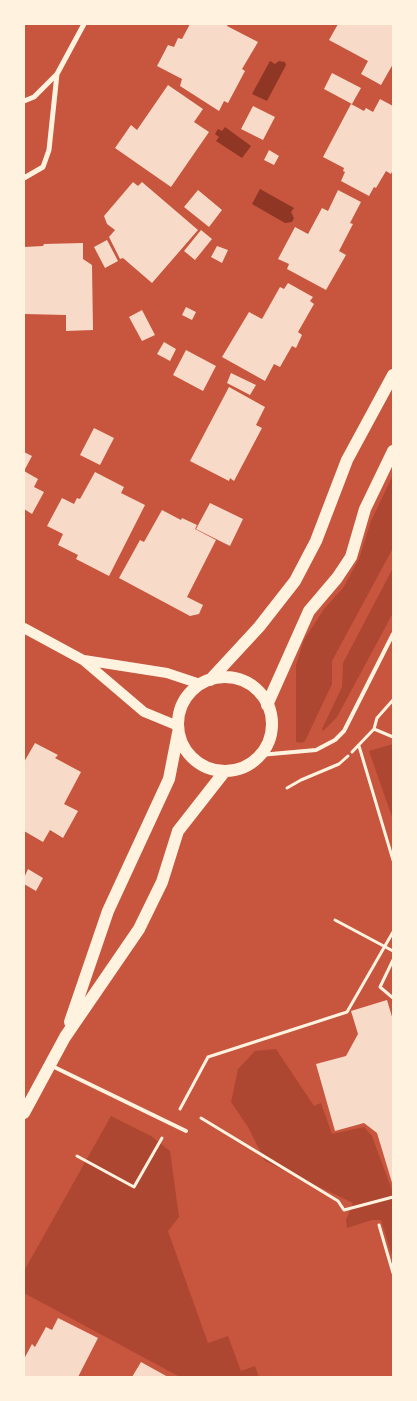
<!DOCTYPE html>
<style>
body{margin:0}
#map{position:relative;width:417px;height:1401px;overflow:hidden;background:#c8553d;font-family:"Asap Condensed",sans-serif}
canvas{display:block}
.frame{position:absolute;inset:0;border:25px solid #fff3e0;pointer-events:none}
</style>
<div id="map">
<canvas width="417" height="1401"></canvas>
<div class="frame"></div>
</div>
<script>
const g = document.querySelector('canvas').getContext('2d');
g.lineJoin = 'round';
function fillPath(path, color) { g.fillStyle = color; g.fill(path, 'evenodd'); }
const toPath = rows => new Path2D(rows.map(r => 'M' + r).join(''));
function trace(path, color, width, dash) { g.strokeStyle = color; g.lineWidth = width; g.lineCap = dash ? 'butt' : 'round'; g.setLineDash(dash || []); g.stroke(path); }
fillPath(toPath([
 [393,475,393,548,332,661,332,684,305,741,302,743,296,742,296,665,304,640,324,609,343,588,359,559,371,521],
 [393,568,393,613,337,717,323,731,322,729,342,687,343,663],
 [393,744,393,820,369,751],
 [276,1049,314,1106,321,1103,332,1134,364,1127,372,1136,393,1193,393,1259,381,1220,372,1220,347,1228,346,1220,353,1203,265,1161,248,1127,231,1102,238,1069,255,1051],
 [111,1116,151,1136,170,1151,179,1217,168,1231,208,1343,228,1336,241,1371,255,1366,259,1377,180,1377,24,1293,24,1271]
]), '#ae4732');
fillPath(toPath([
 [270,61,275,64,279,61,285,62,286,65,267,101,252,94],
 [225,127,251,146,242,158,216,141,219,137,215,134,218,129,222,131],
 [260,189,294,208,291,212,294,218,292,222,285,223,252,204]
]), '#8f3625');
fillPath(toPath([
 [190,24,228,24,227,26,258,42,242,69,245,71,228,103,224,101,219,111,180,86,182,79,157,66,168,45,174,47,178,38,182,39],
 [338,24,393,24,393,64,381,85,361,74,368,61,329,40],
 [332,73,361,88,352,104,324,89],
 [168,85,203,109,194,122,209,132,171,187,115,148,131,125,137,130],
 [380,99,393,106,393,169,391,174,386,171,376,188,374,187,369,196,341,181,345,172,343,171,344,168,323,157,351,104,364,111,366,108,373,112],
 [253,106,275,117,263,140,241,129],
 [269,150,279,156,274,165,264,160],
 [133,182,138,186,142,182,198,230,152,283,123,258,120,259,109,237,115,230,107,224,104,216],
 [198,190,222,210,209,227,184,207],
 [338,190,361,202,350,223,353,224,339,251,346,255,326,290,287,269,289,264,278,259,295,227,308,234,322,208,328,211],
 [201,230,212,239,195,260,184,251],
 [107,240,118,261,105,268,94,247],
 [83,243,83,259,92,265,93,330,66,331,66,315,24,314,24,247,43,246,44,244],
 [217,246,228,250,222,263,211,257],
 [288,283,313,297,310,301,314,304,298,332,302,335,296,348,292,346,280,367,274,364,265,381,222,357,249,312,262,319,280,287,284,289],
 [186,307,196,312,192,320,182,315],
 [142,310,155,335,142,341,129,317],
 [164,342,176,349,170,361,157,354],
 [186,350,216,366,203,391,173,375],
 [231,373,256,385,250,395,227,383],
 [229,387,265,407,256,425,262,428,234,481,230,478,229,481,190,461],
 [94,428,114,438,100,465,80,455],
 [24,452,32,456,24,471,38,479,34,487,44,492,32,514,24,509],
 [95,472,124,487,121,493,145,505,109,576,76,559,78,555,58,545,63,534,47,526,62,498,74,504,77,498,80,499],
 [210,503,243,519,230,546,196,529],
 [162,510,181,520,182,518,197,525,195,529,216,540,187,597,203,605,199,614,190,616,119,578,140,540,144,542],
 [35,743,58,755,55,758,81,772,64,804,78,811,63,838,50,830,43,842,24,831,24,762],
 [28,869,43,878,36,891,24,884,24,878],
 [387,1000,393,1020,393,1186,377,1133,364,1123,335,1131,316,1064,346,1056,358,1034,351,1011],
 [58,1318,98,1338,78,1377,24,1377,24,1359,32,1344,35,1347,46,1327,52,1330],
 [141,1362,168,1377,132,1377]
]), '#f7dbc8');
trace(toPath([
 [374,729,393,737],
 [359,746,393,860],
 [352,752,374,729,377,718,393,700],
 [287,788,301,780,339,764,348,756],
 [335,920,393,951],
 [393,960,380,987,393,998],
 [180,1109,208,1057,347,1012,393,932],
 [201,1118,338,1201,344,1210,393,1197],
 [77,1156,134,1187,162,1138],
 [379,1225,393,1273]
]), '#fff3e0', 3);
trace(toPath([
 [260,755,316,750,335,740,344,731,393,634],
 [52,1066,186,1131]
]), '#fff3e0', 4);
trace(toPath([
 [24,101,34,97,57,74,84,24],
 [24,178,43,167,49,150,57,74]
]), '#fff3e0', 5);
trace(toPath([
 [24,628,83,660,144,712,178,726],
 [84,660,167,673,200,684]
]), '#fff3e0', 10);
trace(toPath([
 '178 724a47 47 0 1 1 94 0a47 47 0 1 1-94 0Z',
 [210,680,259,627,295,581,316,541,347,460,393,375],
 [267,705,309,611,337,578,351,557,365,509,393,451],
 [70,1022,108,911,169,779,178,733],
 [24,1113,65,1037,139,929,162,882,178,831,225,771]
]), '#fff3e0', 12);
</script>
